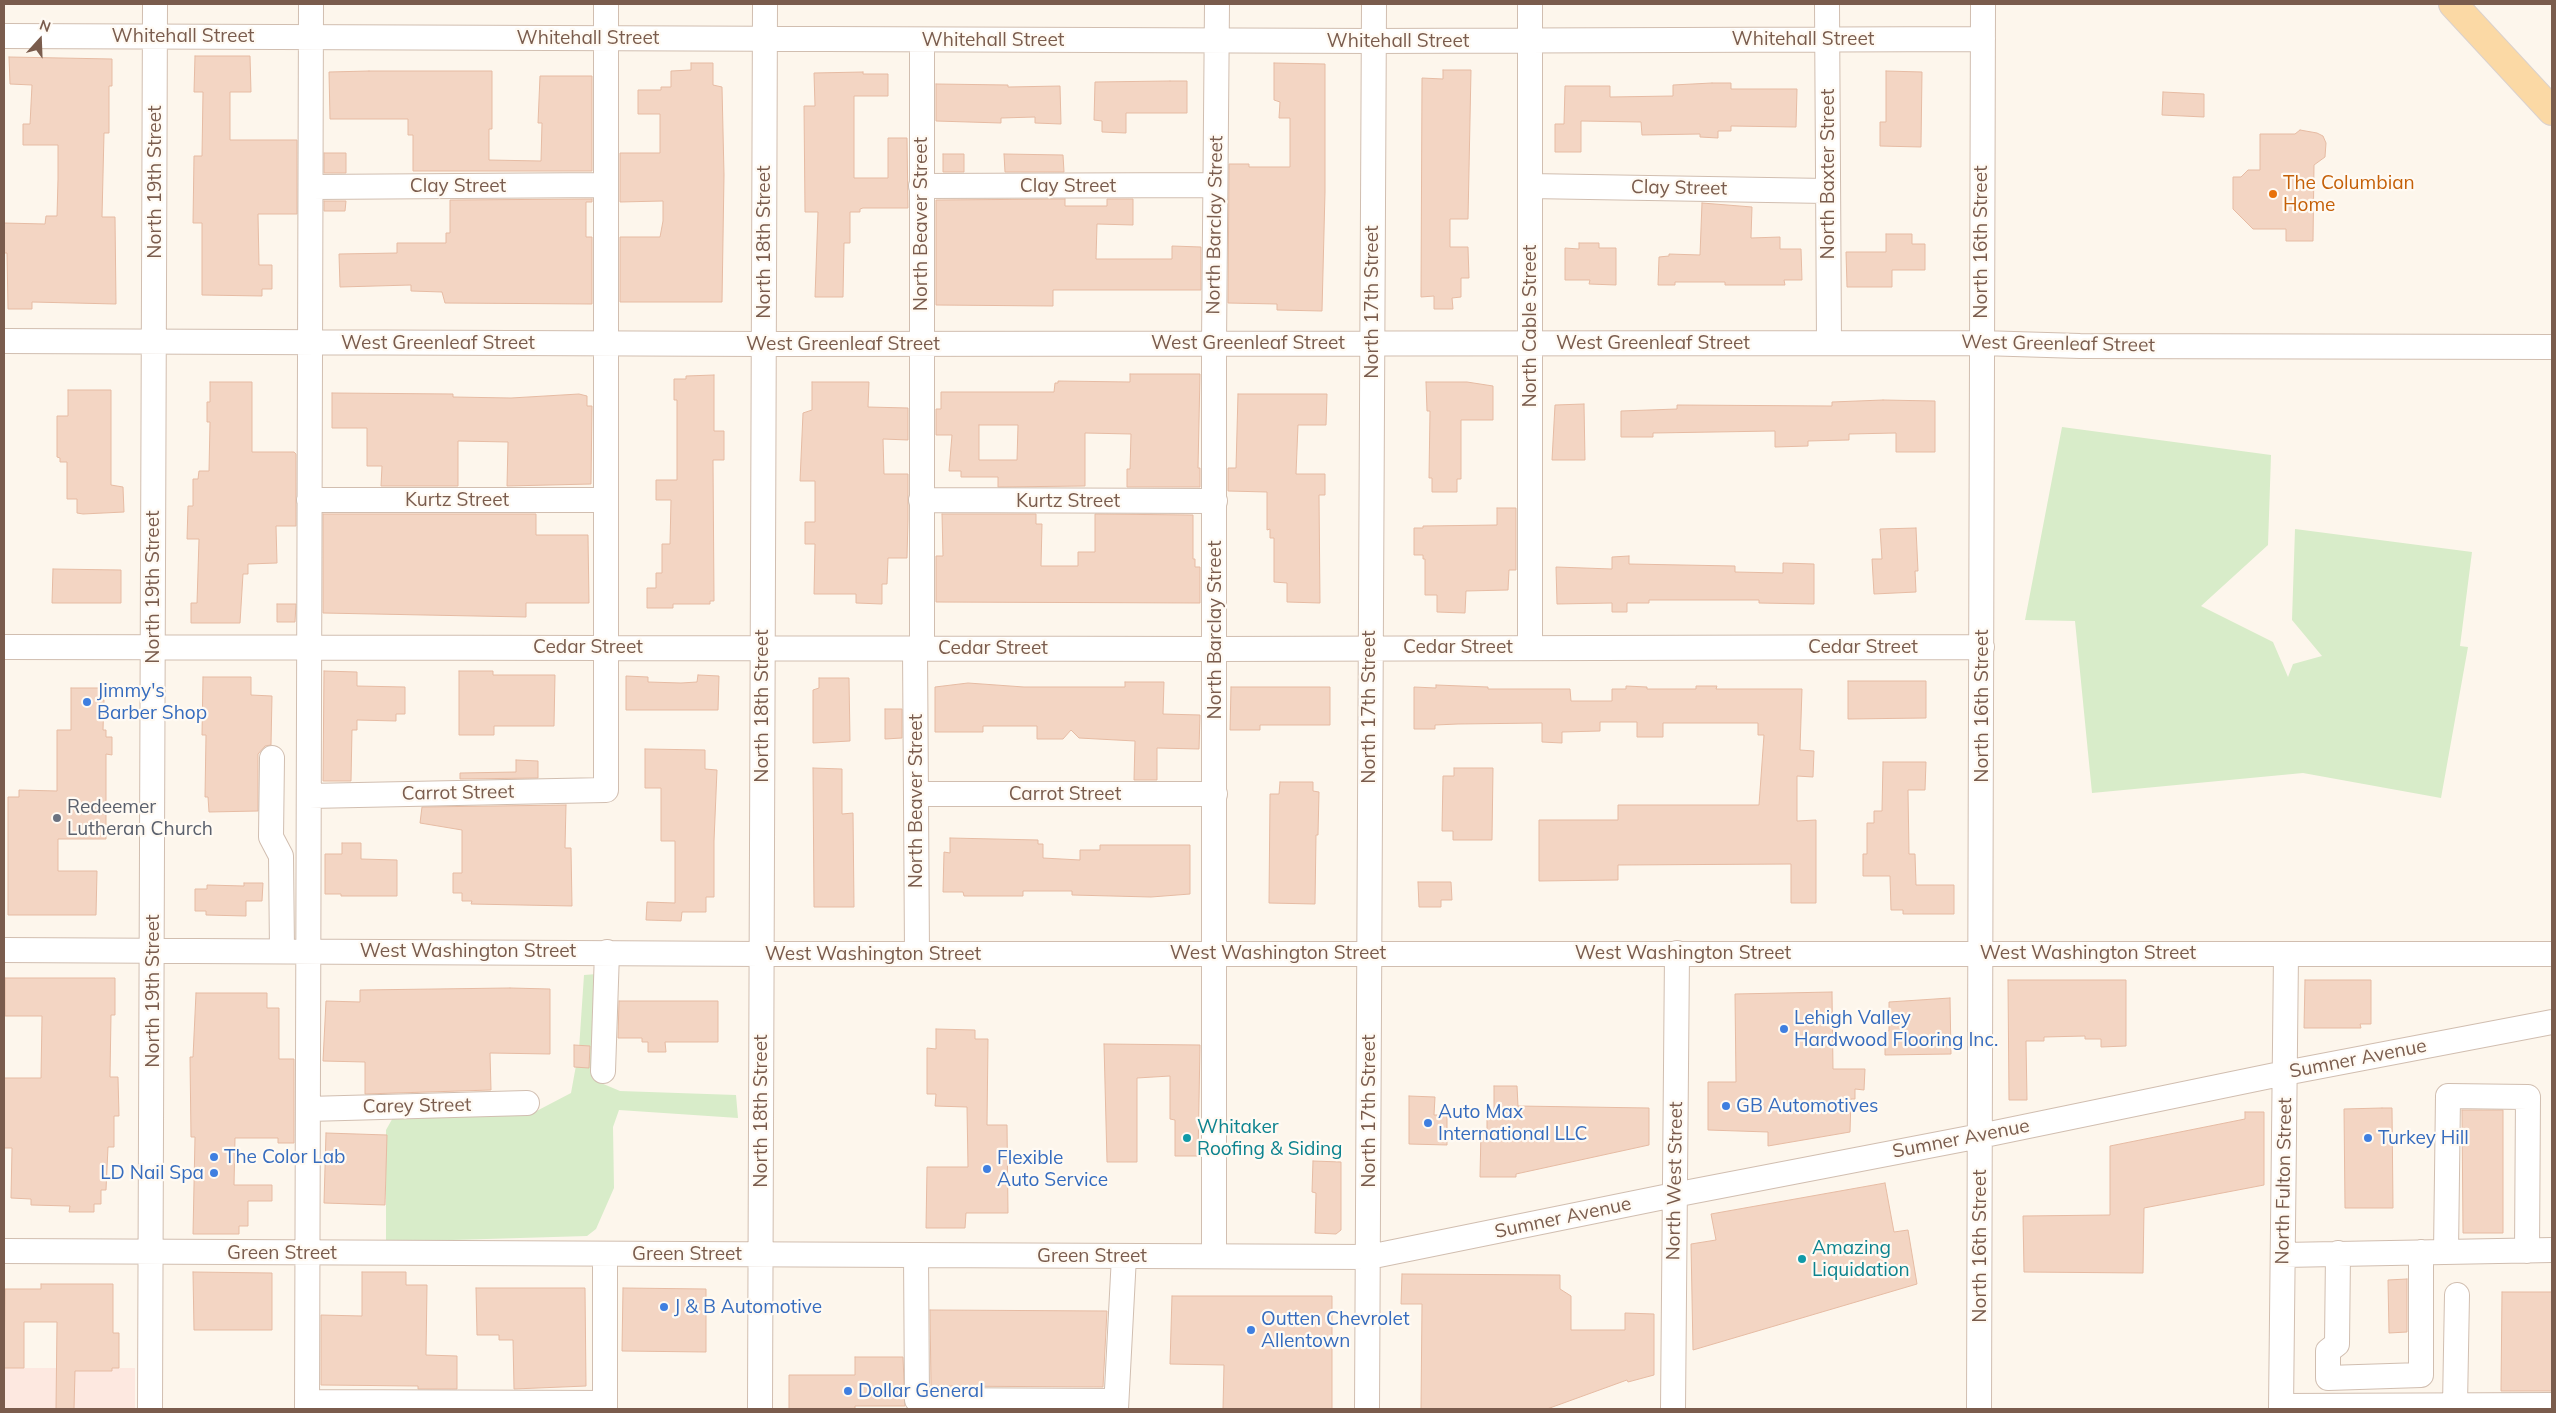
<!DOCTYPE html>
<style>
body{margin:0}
#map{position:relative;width:2556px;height:1413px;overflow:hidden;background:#fdf6ec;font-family:Mulish,sans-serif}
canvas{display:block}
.frame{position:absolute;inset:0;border:5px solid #7a5c4d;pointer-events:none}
.north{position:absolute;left:15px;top:15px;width:50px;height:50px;-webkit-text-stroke:4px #fffaf3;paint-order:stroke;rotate:20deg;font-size:14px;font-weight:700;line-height:20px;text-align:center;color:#7a5c4d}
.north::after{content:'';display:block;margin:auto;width:18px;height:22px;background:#7a5c4d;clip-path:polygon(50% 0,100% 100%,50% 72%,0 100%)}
</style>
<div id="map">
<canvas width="2556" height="1413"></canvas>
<div class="frame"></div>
<div class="north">N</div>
</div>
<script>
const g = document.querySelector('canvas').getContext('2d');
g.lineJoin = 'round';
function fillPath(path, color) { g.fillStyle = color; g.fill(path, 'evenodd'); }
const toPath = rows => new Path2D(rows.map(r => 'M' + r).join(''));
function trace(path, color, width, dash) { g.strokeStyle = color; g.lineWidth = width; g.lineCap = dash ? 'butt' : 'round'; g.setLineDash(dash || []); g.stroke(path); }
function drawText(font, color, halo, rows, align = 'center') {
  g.font = font + ' Mulish,sans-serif'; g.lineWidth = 4.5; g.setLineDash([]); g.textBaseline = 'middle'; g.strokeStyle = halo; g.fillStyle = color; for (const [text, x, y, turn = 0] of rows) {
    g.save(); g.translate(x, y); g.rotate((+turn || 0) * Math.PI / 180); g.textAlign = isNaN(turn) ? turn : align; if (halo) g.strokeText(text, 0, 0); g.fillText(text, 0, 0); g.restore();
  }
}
fillPath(toPath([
 [4,1368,135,1368,135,1409,4,1409]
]), '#fde8e0');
fillPath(toPath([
 [2062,427,2271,455,2268,545,2201,606,2273,642,2288,677,2293,664,2322,656,2292,620,2295,529,2472,552,2460,646,2468,647,2441,798,2303,773,2092,793,2075,621,2025,620],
 [597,974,597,1055,601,1083,620,1091,736,1095,738,1118,619,1110,613,1127,614,1188,596,1229,587,1236,386,1242,386,1130,395,1114,527,1116,571,1093,579,1049,584,975]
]), '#d8ecc9');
const building = toPath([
 [195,56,250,56,251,92,230,92,230,140,297,140,297,214,258,214,259,265,272,265,272,289,262,289,262,296,202,295,202,223,193,223,194,156,202,156,203,92,194,92,195,56],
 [9,57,112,59,112,86,109,86,109,133,104,133,102,217,115,217,116,304,32,302,32,309,8,309,7,253,4,253,4,223,45,224,46,216,57,216,58,179,58,145,23,145,23,124,30,124,32,85,10,84,9,57],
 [691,63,713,63,713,85,722,87,724,175,722,302,620,302,620,237,660,237,663,221,663,201,620,202,620,153,660,153,660,114,638,114,638,90,661,90,661,87,671,87,671,71,691,70,691,63],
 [1274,63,1325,64,1325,192,1322,311,1277,310,1277,304,1228,303,1229,164,1249,164,1249,167,1290,167,1290,118,1279,118,1280,102,1274,100,1274,63],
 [1443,70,1471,70,1468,219,1450,219,1450,247,1468,247,1469,278,1461,278,1461,297,1452,298,1453,309,1434,309,1434,296,1421,297,1422,78,1443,79,1443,70],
 [369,71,492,71,492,129,489,129,489,160,541,161,542,123,538,123,540,76,592,76,592,171,413,171,413,135,408,135,408,119,330,119,329,72,369,71],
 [1886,71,1922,72,1921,147,1880,146,1880,122,1886,122,1886,71],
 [863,72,863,74,888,74,888,96,854,96,854,178,888,178,888,138,907,138,908,208,863,208,860,209,860,212,850,212,850,243,844,243,843,297,815,297,818,212,805,212,804,106,815,106,814,73,863,72],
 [1170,81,1187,81,1187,113,1126,113,1126,133,1102,132,1102,121,1094,120,1095,82,1170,81],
 [1712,83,1731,83,1731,89,1797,89,1796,127,1731,126,1731,131,1718,131,1718,138,1700,137,1700,134,1642,135,1641,122,1581,121,1581,152,1555,152,1555,124,1564,124,1565,86,1610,86,1610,97,1673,96,1673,85,1712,83],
 [936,84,1008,85,1008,87,1060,86,1061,124,1035,123,1035,117,1001,118,1001,123,936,121,936,84],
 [2163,92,2204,94,2204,117,2162,115,2163,92],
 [2300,130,2317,133,2323,136,2326,143,2325,157,2314,165,2313,241,2286,241,2286,229,2253,229,2233,209,2233,177,2241,177,2248,170,2260,170,2260,134,2295,134,2300,130],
 [324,153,346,153,346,173,324,173,324,153],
 [943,154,964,154,964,172,943,172,943,154],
 [1004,154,1063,155,1064,172,1005,172,1004,154],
 [592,199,592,202,586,202,586,237,592,237,592,304,445,303,442,292,411,291,411,285,340,287,339,254,397,253,397,243,446,243,446,233,450,233,450,200,592,199],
 [1065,199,1065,206,1107,206,1107,199,1133,199,1133,225,1097,224,1096,259,1172,259,1172,246,1201,247,1201,290,1053,290,1053,306,936,305,936,200,1065,199],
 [324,201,346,201,345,211,324,211,324,201],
 [1702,203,1752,207,1751,238,1780,237,1780,249,1801,249,1802,280,1784,280,1785,285,1725,285,1725,282,1675,282,1675,285,1658,285,1659,257,1669,256,1669,254,1700,255,1702,203],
 [1886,234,1912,234,1912,244,1925,244,1925,270,1892,270,1892,287,1847,287,1846,252,1886,252,1886,234],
 [1579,243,1599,243,1599,248,1616,248,1616,285,1589,284,1590,280,1565,280,1565,248,1579,249,1579,243],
 [1130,374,1200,374,1198,468,1200,468,1200,487,1127,487,1127,469,1130,469,1131,434,1085,433,1085,486,998,487,998,477,961,477,961,471,949,471,952,435,936,435,936,409,941,409,941,392,1054,392,1055,383,1058,383,1058,381,1130,382,1130,374],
 [979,425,1018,425,1017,460,979,460,979,425],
 [714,375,714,431,724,431,724,460,713,460,714,601,710,601,710,604,673,604,673,608,647,608,647,588,656,588,656,573,662,573,662,544,670,544,671,500,656,500,656,480,677,480,677,400,674,400,674,379,686,379,686,376,714,375],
 [210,382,252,382,252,452,294,452,296,454,296,526,276,526,277,563,248,564,248,574,243,574,240,623,191,623,191,603,197,603,199,539,187,539,188,506,193,506,193,479,198,479,199,471,209,471,210,422,207,422,207,402,210,402,210,382],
 [812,382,869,382,868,407,908,408,908,440,883,439,884,474,908,474,908,519,907,558,888,558,887,584,882,584,882,604,856,603,856,594,814,594,815,544,805,544,805,522,815,522,815,481,800,481,803,413,812,410,812,382],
 [1426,382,1467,382,1493,386,1493,420,1461,420,1461,479,1457,479,1457,492,1432,492,1432,478,1429,478,1430,411,1427,411,1426,382],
 [68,390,111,390,111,485,123,487,124,512,83,514,77,513,77,499,67,499,67,462,60,462,60,458,57,457,57,416,68,416,68,390],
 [332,393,453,394,453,397,511,398,579,394,587,396,587,406,592,406,591,484,507,486,508,442,458,441,458,486,381,486,382,466,367,466,367,428,332,428,332,393],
 [1238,394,1327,394,1326,425,1298,425,1296,474,1325,474,1325,495,1319,495,1320,603,1287,602,1287,583,1274,582,1274,538,1270,538,1270,529,1267,530,1267,492,1228,491,1228,468,1236,468,1238,394],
 [1883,400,1935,401,1935,452,1896,452,1896,433,1849,434,1849,440,1808,441,1808,446,1775,447,1775,431,1653,433,1653,437,1621,437,1621,411,1677,409,1677,405,1832,406,1832,402,1883,400],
 [1584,404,1585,460,1552,460,1555,405,1584,404],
 [1497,508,1516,508,1516,570,1509,570,1508,590,1466,591,1465,613,1437,612,1437,595,1425,595,1425,559,1423,559,1423,555,1414,555,1414,528,1423,528,1423,526,1497,525,1497,508],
 [323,514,536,514,536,535,588,535,589,603,526,603,526,617,323,613,323,514],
 [942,514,1036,514,1036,524,1042,524,1041,566,1078,566,1078,552,1095,552,1095,514,1193,515,1193,559,1195,559,1195,567,1200,567,1200,603,936,602,936,556,943,556,942,514],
 [1916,528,1918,571,1915,571,1916,592,1874,594,1872,559,1882,559,1880,529,1916,528],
 [1629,556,1629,564,1735,566,1735,572,1783,573,1783,563,1814,564,1814,604,1759,603,1759,600,1649,600,1649,603,1627,603,1627,612,1612,612,1612,603,1557,604,1556,567,1612,569,1612,557,1629,556],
 [53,569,121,570,121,603,52,603,53,569],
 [277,604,296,604,295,622,277,622,277,604],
 [324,671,357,672,357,686,405,687,405,714,396,714,396,721,357,720,357,730,352,730,351,781,323,781,324,671],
 [459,671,493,671,493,675,555,675,554,726,494,726,494,735,459,735,459,671],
 [698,675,719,676,718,710,626,710,626,676,648,677,648,682,681,683,697,682,698,675],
 [203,677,251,677,251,695,272,696,271,745,265,746,258,754,258,811,209,812,208,797,205,797,206,735,202,735,203,677],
 [819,678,849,678,850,741,813,743,813,690,819,688,819,678],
 [1848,681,1926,681,1926,718,1848,719,1848,681],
 [1125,682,1164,682,1163,714,1200,715,1199,749,1157,748,1157,780,1134,780,1135,741,1079,738,1071,730,1063,739,1037,739,1037,726,983,726,983,732,935,732,935,687,968,683,1024,687,1125,687,1125,682],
 [1436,685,1488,687,1488,689,1570,689,1571,701,1612,701,1612,689,1626,689,1626,686,1647,687,1647,689,1696,689,1696,686,1717,686,1716,689,1802,689,1800,750,1814,751,1813,777,1797,776,1797,821,1816,820,1816,903,1791,903,1791,864,1618,865,1618,880,1539,881,1539,820,1618,820,1618,805,1759,805,1764,735,1758,735,1758,723,1663,723,1663,737,1637,737,1637,722,1600,722,1600,731,1562,732,1562,743,1542,742,1542,723,1458,724,1435,725,1435,729,1414,729,1414,687,1436,688,1436,685],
 [1231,687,1330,687,1330,725,1260,725,1260,730,1230,730,1231,687],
 [71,688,100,688,100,700,104,700,103,730,106,730,106,737,112,737,112,755,106,754,106,839,58,839,58,871,97,871,96,915,8,915,8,797,19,797,19,790,57,791,57,730,71,730,71,688],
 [885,709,902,709,902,738,885,739,885,709],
 [645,749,705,750,705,769,717,770,714,841,714,897,706,897,706,912,682,912,681,921,646,920,647,902,675,903,675,841,661,841,661,788,645,788,645,749],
 [516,760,538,761,538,778,460,779,460,773,516,772,516,760],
 [1883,762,1926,762,1925,790,1908,790,1909,854,1915,854,1916,885,1954,885,1954,914,1903,914,1903,910,1891,910,1890,876,1863,876,1863,854,1867,854,1867,823,1874,823,1874,811,1882,811,1883,762],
 [813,768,842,769,842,814,853,813,854,907,814,907,813,768],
 [1454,768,1493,768,1492,840,1453,840,1453,831,1442,831,1443,776,1454,776,1454,768],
 [1280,782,1313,782,1313,791,1319,792,1318,835,1316,835,1315,904,1269,903,1270,794,1279,794,1280,782],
 [566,805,565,848,571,848,572,906,471,904,472,901,462,901,462,893,453,893,453,873,462,873,462,830,420,823,422,807,566,805],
 [950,838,1038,840,1038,844,1043,844,1043,858,1080,860,1080,850,1100,850,1100,845,1190,845,1190,894,1151,897,1072,895,1072,891,1023,891,1023,896,964,896,963,892,943,892,944,852,950,853,950,838],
 [342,843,361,843,361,859,397,860,397,896,341,896,341,894,325,894,325,854,342,854,342,843],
 [1418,882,1451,882,1452,900,1441,900,1441,907,1419,907,1418,882],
 [244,883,263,883,262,901,246,901,246,916,206,915,206,911,195,911,195,889,207,889,207,885,244,886,244,883],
 [5,978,115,978,115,1015,111,1015,110,1077,118,1077,119,1116,114,1116,114,1147,108,1147,106,1190,101,1190,101,1204,94,1204,94,1212,69,1212,70,1206,31,1205,31,1199,11,1198,12,1148,4,1148,4,1078,41,1078,42,1016,5,1016,5,978],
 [2008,980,2126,980,2126,1046,2101,1047,2101,1039,2085,1039,2085,1036,2044,1037,2044,1041,2026,1041,2027,1100,2009,1100,2008,980],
 [2305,980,2371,980,2371,1024,2360,1024,2361,1028,2304,1028,2305,980],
 [510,988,550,989,550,1054,490,1053,491,1090,365,1094,365,1062,323,1061,326,1001,360,1002,360,990,510,988],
 [1832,992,1833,1069,1865,1069,1864,1090,1855,1089,1855,1099,1851,1099,1850,1132,1768,1146,1768,1132,1708,1130,1708,1082,1736,1082,1735,994,1832,992],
 [196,993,267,993,267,1008,279,1008,279,1059,294,1059,294,1143,278,1143,278,1138,235,1138,234,1185,272,1185,272,1201,248,1201,248,1226,239,1226,239,1234,193,1234,195,1137,191,1137,190,1057,193,1057,196,993],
 [1950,998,1951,1054,1885,1055,1885,1031,1889,1031,1889,1002,1950,998],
 [619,1001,718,1001,718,1042,665,1042,666,1052,648,1052,648,1042,642,1042,642,1038,618,1038,619,1001],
 [936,1029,975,1030,975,1039,988,1039,987,1125,1007,1125,1008,1213,966,1213,965,1228,926,1228,927,1167,968,1167,967,1107,935,1106,936,1094,927,1094,927,1048,936,1049,936,1029],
 [1104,1044,1200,1045,1198,1156,1175,1156,1175,1120,1170,1119,1170,1076,1137,1078,1137,1162,1107,1162,1104,1044],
 [574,1045,590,1046,589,1068,574,1067,574,1045],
 [1494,1086,1517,1086,1518,1106,1649,1108,1649,1145,1516,1174,1516,1177,1480,1177,1481,1131,1487,1131,1487,1114,1494,1114,1494,1086],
 [1409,1096,1435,1097,1434,1115,1447,1115,1447,1145,1409,1144,1409,1096],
 [2382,1108,2392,1108,2393,1208,2345,1208,2344,1109,2382,1108],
 [2462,1110,2503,1110,2503,1233,2463,1233,2462,1110],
 [2245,1112,2264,1112,2264,1185,2144,1208,2143,1273,2024,1272,2023,1216,2110,1215,2110,1146,2245,1119,2245,1112],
 [326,1133,387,1135,385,1205,324,1203,326,1133],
 [1313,1161,1341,1162,1341,1230,1336,1234,1315,1233,1316,1193,1312,1192,1313,1161],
 [1885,1183,1894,1232,1908,1230,1917,1284,1693,1350,1691,1244,1716,1240,1711,1214,1885,1183],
 [193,1272,272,1273,272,1330,194,1330,193,1272],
 [362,1272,406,1272,406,1285,427,1285,426,1355,457,1356,457,1389,418,1389,418,1386,321,1385,321,1315,362,1316,362,1272],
 [1402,1274,1560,1275,1560,1289,1571,1296,1571,1330,1625,1330,1625,1313,1654,1314,1654,1375,1628,1382,1627,1380,1547,1409,1421,1409,1422,1304,1401,1304,1402,1274],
 [2407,1279,2407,1332,2389,1333,2388,1280,2407,1279],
 [41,1284,113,1284,113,1333,119,1333,119,1368,112,1368,112,1371,75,1371,74,1409,56,1409,57,1322,24,1322,24,1368,4,1368,5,1289,41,1289,41,1284],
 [476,1288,585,1288,586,1386,514,1389,513,1340,499,1340,499,1335,477,1335,476,1288],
 [623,1288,706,1289,706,1352,622,1351,623,1288],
 [2502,1292,2552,1292,2552,1391,2501,1391,2502,1292],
 [1172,1296,1332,1296,1332,1409,1223,1409,1224,1365,1170,1364,1172,1296],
 [930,1310,1107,1311,1103,1387,931,1386,930,1310],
 [855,1357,903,1357,905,1406,855,1406,855,1409,789,1409,789,1375,855,1375,855,1357]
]);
fillPath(building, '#f3d5c3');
trace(building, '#e6bba3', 1);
const minor = toPath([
 [1530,4,1530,647],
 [1827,4,1829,343],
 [4,36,1373,41,1983,39],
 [921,186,1215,185],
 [1530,186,1827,191],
 [311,187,606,185],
 [4,341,763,344,1981,343,2080,346,2552,347],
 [309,500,605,500],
 [921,500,1215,501],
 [4,647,1215,649,1982,647],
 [915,648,917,953],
 [922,648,922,40],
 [272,758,271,837,281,856,282,951],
 [916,794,1215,794],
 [309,796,606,790,606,4],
 [4,950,762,954,2552,954],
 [603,1071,607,952],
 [308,1109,527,1103],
 [4,1251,1369,1257,1674,1195,1980,1136,2285,1073,2552,1022],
 [2446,1252,2448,1096,2528,1097,2527,1251],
 [2338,1253,2337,1344,2328,1351,2328,1378,2421,1375,2421,1252],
 [605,1254,605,1409],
 [916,1255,917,1400,1116,1401],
 [2283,1255,2552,1250],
 [1214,1256,1214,343,1217,4],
 [307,1402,605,1403],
 [2455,1405,2457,1295],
 [2281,1406,2552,1405],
 [150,1409,155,4],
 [307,1409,311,4],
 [760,1409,765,4],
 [1116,1409,1124,1256],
 [1367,1409,1374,4],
 [1673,1409,1677,953],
 [1979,1409,1983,4],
 [2281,1409,2286,954]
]);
const major = toPath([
 [2453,4,2552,111]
]);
trace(minor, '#d1beb0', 26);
trace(major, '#dad1cd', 30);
trace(minor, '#fff', 24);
trace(major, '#fbd9a5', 28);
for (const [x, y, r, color] of [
 [2273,194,5,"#e8710a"],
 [87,702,5,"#3f7fe0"],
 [57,818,5,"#6b7280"],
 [1784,1029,5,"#3f7fe0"],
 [1726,1106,5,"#3f7fe0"],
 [1428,1123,5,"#3f7fe0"],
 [1187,1138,5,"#0f9aa8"],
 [2368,1138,5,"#3f7fe0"],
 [214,1157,5,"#3f7fe0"],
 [987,1169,5,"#3f7fe0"],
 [214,1173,5,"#3f7fe0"],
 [1802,1259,5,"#0f9aa8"],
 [664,1307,5,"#3f7fe0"],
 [1251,1330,5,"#3f7fe0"],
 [848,1391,5,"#3f7fe0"]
]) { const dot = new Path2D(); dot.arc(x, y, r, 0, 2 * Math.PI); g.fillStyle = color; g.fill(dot); trace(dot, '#fffaf3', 2); }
drawText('19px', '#7a5c4d', '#fffaf3', [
 ["Whitehall Street",183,36],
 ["Whitehall Street",588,38],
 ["Whitehall Street",1803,39],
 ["Whitehall Street",993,40],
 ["Whitehall Street",1398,41],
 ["North Baxter Street",1828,174,-90],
 ["North 19th Street",155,182,-90],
 ["Clay Street",458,186],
 ["Clay Street",1068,186],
 ["Clay Street",1679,188,1],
 ["North Beaver Street",921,224,-90],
 ["North Barclay Street",1215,225,-89],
 ["North 18th Street",764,242,-90],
 ["North 16th Street",1981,242,-90],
 ["North 17th Street",1372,302,-90],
 ["North Cable Street",1530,326,-90],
 ["West Greenleaf Street",438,343],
 ["West Greenleaf Street",1248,343],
 ["West Greenleaf Street",1653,343],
 ["West Greenleaf Street",843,344],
 ["West Greenleaf Street",2058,344,1],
 ["Kurtz Street",457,500],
 ["Kurtz Street",1068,501],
 ["North 19th Street",153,587,-90],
 ["North Barclay Street",1215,630,-90],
 ["Cedar Street",588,647],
 ["Cedar Street",1458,647],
 ["Cedar Street",1863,647],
 ["Cedar Street",993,648],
 ["North 18th Street",762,706,-90],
 ["North 16th Street",1982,706,-90],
 ["North 17th Street",1369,707,-90],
 ["Carrot Street",458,793,-1],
 ["Carrot Street",1065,794],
 ["North Beaver Street",916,801,-90],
 ["West Washington Street",468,951],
 ["West Washington Street",1278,953],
 ["West Washington Street",1683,953],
 ["West Washington Street",2088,953],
 ["West Washington Street",873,954],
 ["North 19th Street",153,991,-90],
 ["Sumner Avenue",2358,1059,-11],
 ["Carey Street",417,1106,-1],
 ["North 18th Street",761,1111,-90],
 ["North 17th Street",1369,1111,-90],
 ["Sumner Avenue",1961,1139,-11],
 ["North West Street",1675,1181,-89],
 ["North Fulton Street",2284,1181,-89],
 ["Sumner Avenue",1563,1218,-12],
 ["North 16th Street",1980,1246,-90],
 ["Green Street",282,1253],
 ["Green Street",687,1254],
 ["Green Street",1092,1256]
]);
drawText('19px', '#c56008', '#fffaf3', [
 ["The Columbian",2283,183],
 ["Home",2283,205]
], 'left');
drawText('19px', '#366cbe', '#fffaf3', [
 ["Jimmy's",97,691],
 ["Barber Shop",97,713],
 ["Lehigh Valley",1794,1018],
 ["Hardwood Flooring Inc.",1794,1040],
 ["GB Automotives",1736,1106],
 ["Auto Max",1438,1112],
 ["International LLC",1438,1134],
 ["Turkey Hill",2378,1138],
 ["The Color Lab",224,1157],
 ["Flexible",997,1158],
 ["Auto Service",997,1180],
 ["LD Nail Spa",204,1173,"right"],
 ["J & B Automotive",674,1307],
 ["Outten Chevrolet",1261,1319],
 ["Allentown",1261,1341],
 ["Dollar General",858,1391]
], 'left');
drawText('19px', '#5b616d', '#fffaf3', [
 ["Redeemer",67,807],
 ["Lutheran Church",67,829]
], 'left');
drawText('19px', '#0d838f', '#fffaf3', [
 ["Whitaker",1197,1127],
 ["Roofing & Siding",1197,1149],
 ["Amazing",1812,1248],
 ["Liquidation",1812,1270]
], 'left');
</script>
